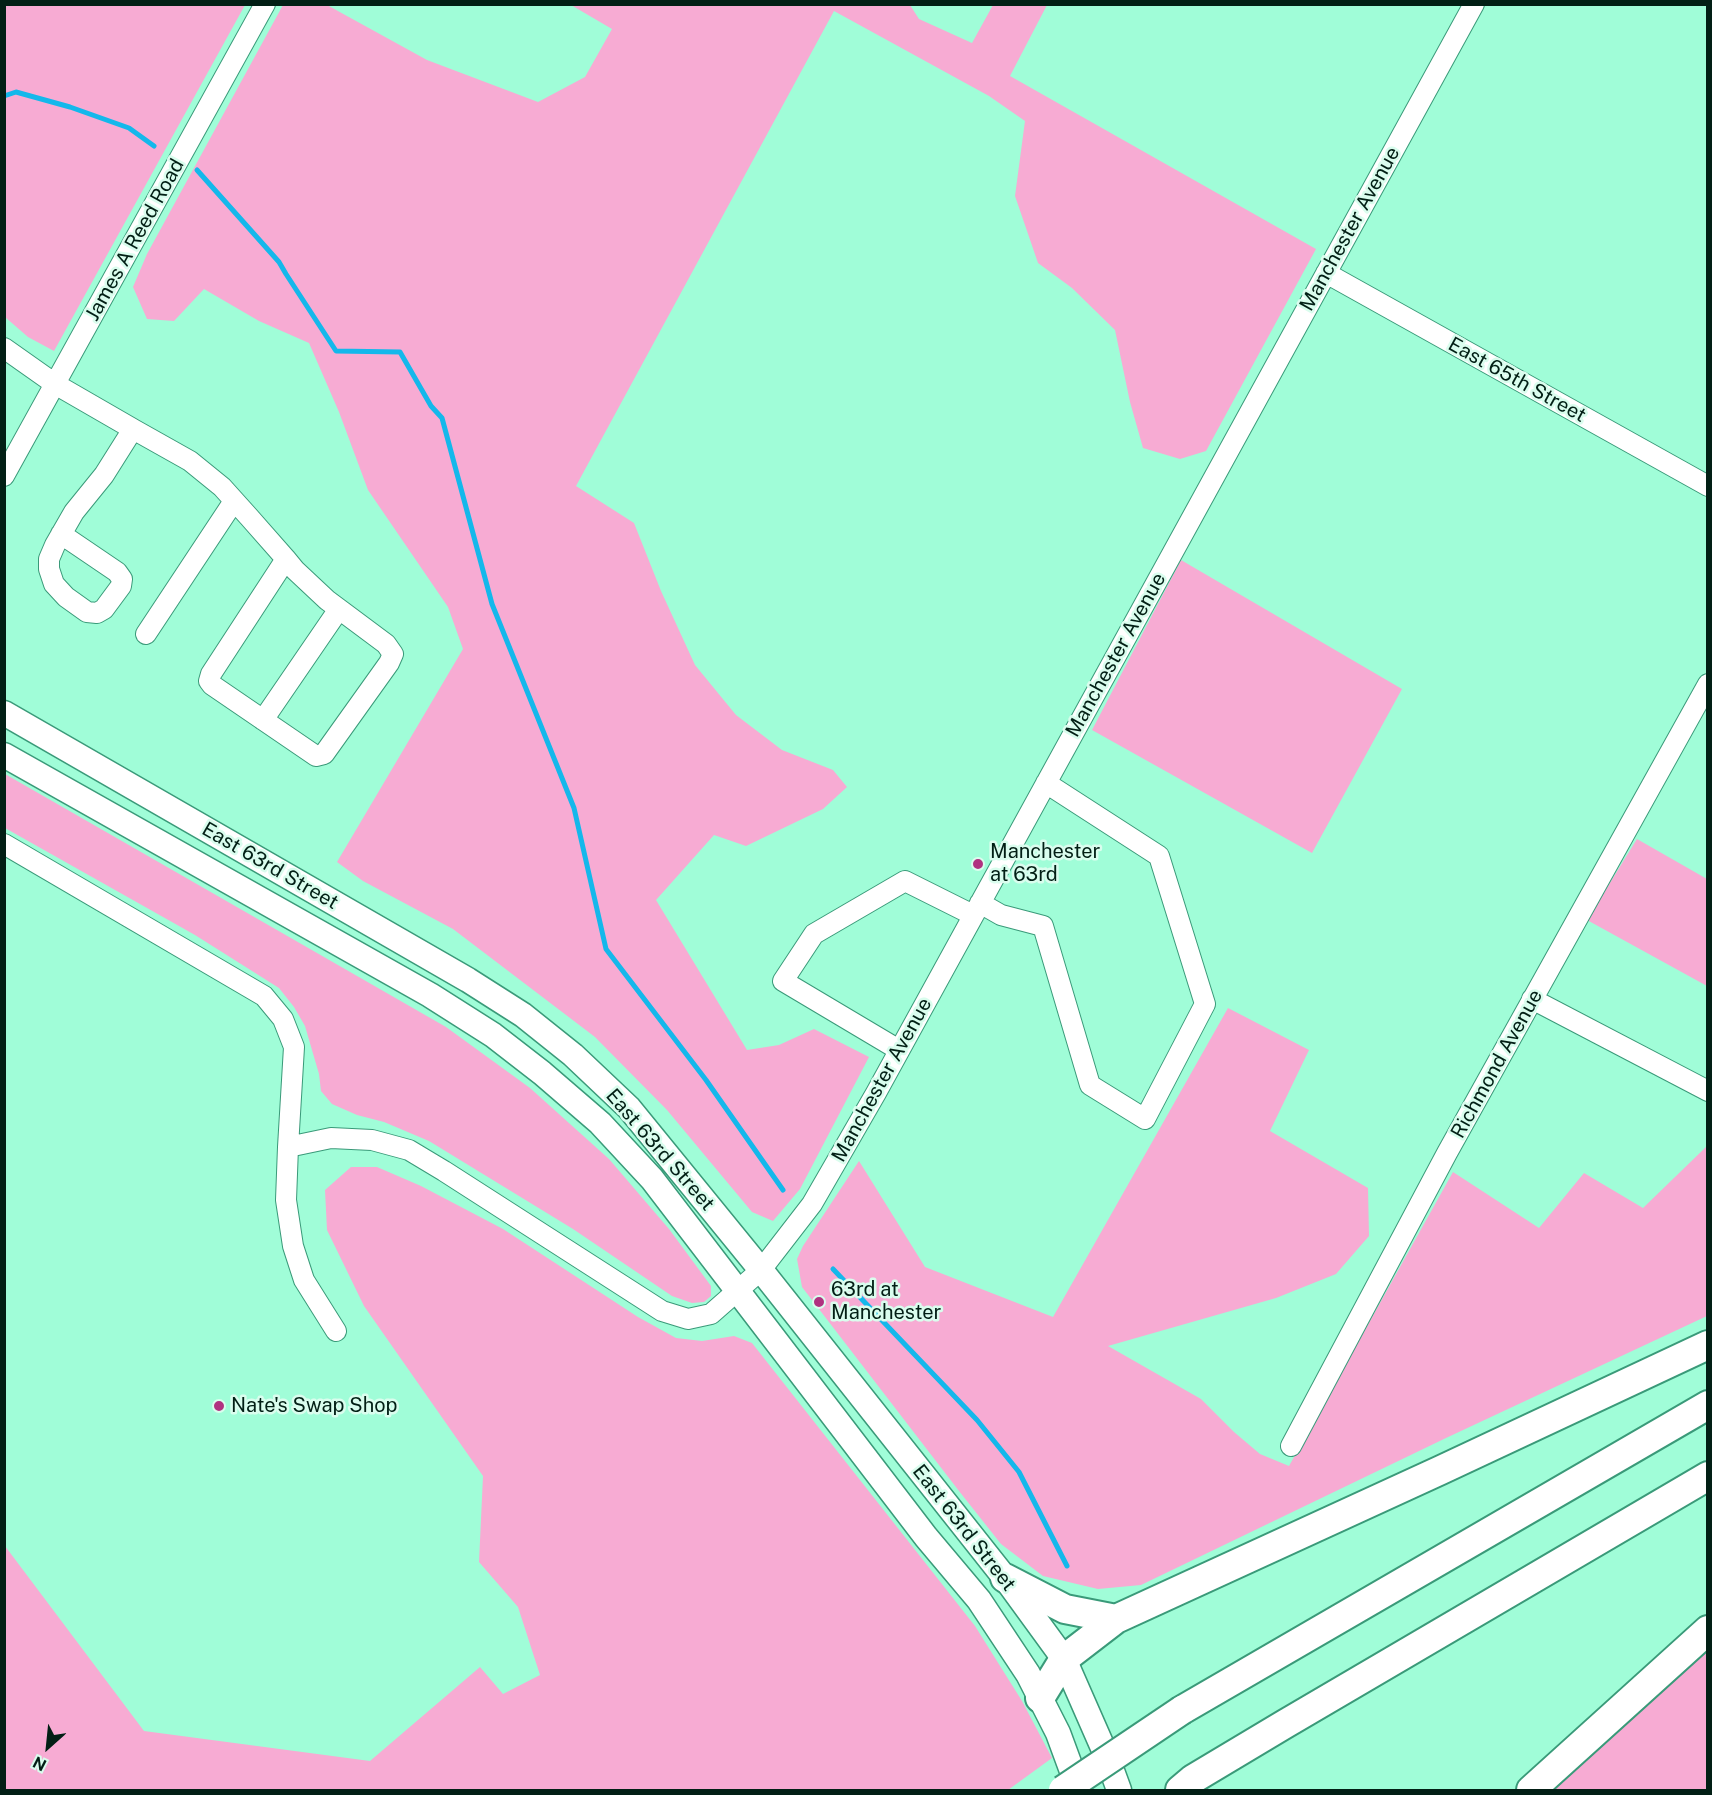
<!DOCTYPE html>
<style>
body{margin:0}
#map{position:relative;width:1712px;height:1795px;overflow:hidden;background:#a0fdd8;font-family:"Public Sans",sans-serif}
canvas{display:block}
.frame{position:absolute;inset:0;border:6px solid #021f15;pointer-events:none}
.north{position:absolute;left:18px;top:1717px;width:60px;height:60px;-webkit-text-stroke:4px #dafdee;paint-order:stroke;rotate:207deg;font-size:16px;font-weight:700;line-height:24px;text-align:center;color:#021f15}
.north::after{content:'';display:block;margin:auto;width:21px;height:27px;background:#021f15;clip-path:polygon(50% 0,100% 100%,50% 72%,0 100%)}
</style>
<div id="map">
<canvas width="1712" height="1795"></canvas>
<div class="frame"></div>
<div class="north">N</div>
</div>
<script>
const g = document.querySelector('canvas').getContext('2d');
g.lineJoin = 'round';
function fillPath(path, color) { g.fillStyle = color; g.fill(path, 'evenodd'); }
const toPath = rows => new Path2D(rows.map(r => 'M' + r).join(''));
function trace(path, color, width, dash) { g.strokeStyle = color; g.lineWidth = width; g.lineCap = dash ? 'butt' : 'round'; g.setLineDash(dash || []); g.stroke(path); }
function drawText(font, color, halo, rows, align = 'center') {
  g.font = font + ' "Public Sans",sans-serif'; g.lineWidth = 5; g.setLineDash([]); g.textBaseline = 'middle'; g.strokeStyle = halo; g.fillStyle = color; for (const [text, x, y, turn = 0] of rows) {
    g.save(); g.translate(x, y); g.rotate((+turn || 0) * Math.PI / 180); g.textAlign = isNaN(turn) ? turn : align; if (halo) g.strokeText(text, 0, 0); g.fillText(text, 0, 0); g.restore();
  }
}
fillPath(toPath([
 [5,4,245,5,54,351,28,337,5,317],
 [283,5,327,5,427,60,538,102,585,77,612,29,571,5,910,5,919,19,972,43,993,5,1047,5,1010,76,1316,249,1206,451,1180,459,1143,448,1130,402,1115,330,1072,288,1038,263,1015,196,1025,121,989,96,834,11,576,486,634,523,661,591,695,665,736,715,782,750,833,770,847,787,823,809,746,846,714,835,656,900,747,1050,779,1045,814,1029,869,1057,800,1189,773,1221,752,1212,667,1110,595,1037,453,929,363,881,337,862,463,649,448,607,368,490,339,412,309,343,259,321,204,289,174,321,147,319,133,287,147,254],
 [1181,560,1402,689,1312,853,1092,730],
 [5,774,446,1027,530,1088,609,1159,669,1229,711,1286,711,1296,704,1302,692,1303,672,1296,573,1229,429,1141,384,1122,357,1115,332,1104,321,1091,319,1074,305,1026,294,1007,279,988,195,935,5,828],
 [1637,839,1707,879,1707,986,1587,920],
 [1228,1008,1309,1050,1270,1131,1368,1188,1369,1236,1336,1274,1276,1298,1108,1346,1201,1399,1234,1432,1260,1454,1289,1466,1453,1172,1539,1228,1584,1173,1643,1208,1707,1146,1707,1316,1446,1438,1141,1585,1098,1589,1043,1576,1001,1544,959,1491,802,1287,797,1259,803,1246,859,1161,925,1267,1053,1317],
 [351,1167,377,1167,421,1186,503,1229,638,1317,676,1338,702,1341,734,1336,752,1343,975,1626,1022,1701,1052,1758,1008,1790,5,1790,5,1546,144,1731,370,1761,480,1667,503,1694,540,1675,518,1607,479,1562,483,1476,364,1306,327,1230,325,1190],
 [1707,1644,1707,1790,1549,1790]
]), '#f7abd3');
trace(toPath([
 [4,96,16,92,70,107,129,128,154,146],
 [197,170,279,262,286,274,336,351,400,352,431,406,442,418,492,604,574,808,606,949,706,1080,783,1190],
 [833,1269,977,1420,1019,1472,1067,1566]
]), '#14b8eb', 5);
const minor = toPath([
 [1326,273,1708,486],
 [4,348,55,384,133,429,104,475,74,512,55,545,49,559,49,569,54,584,66,597,87,612,97,613,104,609,121,586,122,579,117,572,61,534],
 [133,429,190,461,222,487,249,517,286,559,295,570,327,600,386,644,393,654,389,663,324,754,316,756,212,685,209,681,211,674,286,559],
 [4,476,265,4],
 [146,634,234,501],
 [263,720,339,609],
 [4,844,264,996,283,1019,294,1047,288,1147,331,1138,372,1140,409,1150,444,1171,662,1311,688,1319,711,1314,761,1270,812,1204,876,1093,1474,4],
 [980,903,1001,915,1043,926,1090,1085,1145,1119,1205,1004,1159,856,1046,783],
 [1532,999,1708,1091],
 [899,1050,783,981,814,934,905,881,973,915],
 [288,1147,286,1200,293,1246,304,1280,336,1331],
 [1291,1446,1447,1153,1708,684]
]);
const major = toPath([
 [4,713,468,980,523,1015,573,1055,629,1108,761,1270,1005,1578,1064,1659,1107,1757,1119,1790],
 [4,755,430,995,493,1035,542,1073,600,1123,652,1179,926,1537,979,1600,1028,1674,1058,1733,1079,1790]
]);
const highway = toPath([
 [1005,1578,1065,1609,1116,1619],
 [1040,1698,1064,1659,1116,1619,1441,1470,1708,1345],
 [1182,1710,1708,1405],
 [1180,1790,1193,1779,1285,1724,1708,1476],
 [1531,1790,1708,1630]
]);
trace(minor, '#3a9a79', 22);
trace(major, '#3a9a79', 27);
trace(highway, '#3a9a79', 32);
trace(minor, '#fff', 20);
trace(major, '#fff', 24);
trace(highway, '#fff', 28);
const highwayBridge = toPath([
 [1063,1790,1182,1710]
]);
trace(highwayBridge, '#3a9a79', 32, []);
trace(highwayBridge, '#fff', 28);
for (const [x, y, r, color] of [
 [978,864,6,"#b03280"],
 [819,1302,6,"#b03280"],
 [219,1406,6,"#b03280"]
]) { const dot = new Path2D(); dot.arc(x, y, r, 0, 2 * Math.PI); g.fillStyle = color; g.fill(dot); trace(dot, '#dafdee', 2); }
drawText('20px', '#021f15', '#dafdee', [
 ["Manchester Avenue",1350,229,-61],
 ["James A Reed Road",135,240,-61],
 ["East 65th Street",1517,380,29],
 ["Manchester Avenue",1116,655,-61],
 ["East 63rd Street",270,866,30],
 ["Richmond Avenue",1497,1064,-61],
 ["Manchester Avenue",882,1080,-61],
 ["East 63rd Street",660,1150,49],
 ["East 63rd Street",964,1528,52]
]);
drawText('20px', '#021f15', '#dafdee', [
 ["Manchester",990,852],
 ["at 63rd",990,875],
 ["63rd at",831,1290],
 ["Manchester",831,1313],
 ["Nate's Swap Shop",231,1406]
], 'left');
</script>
